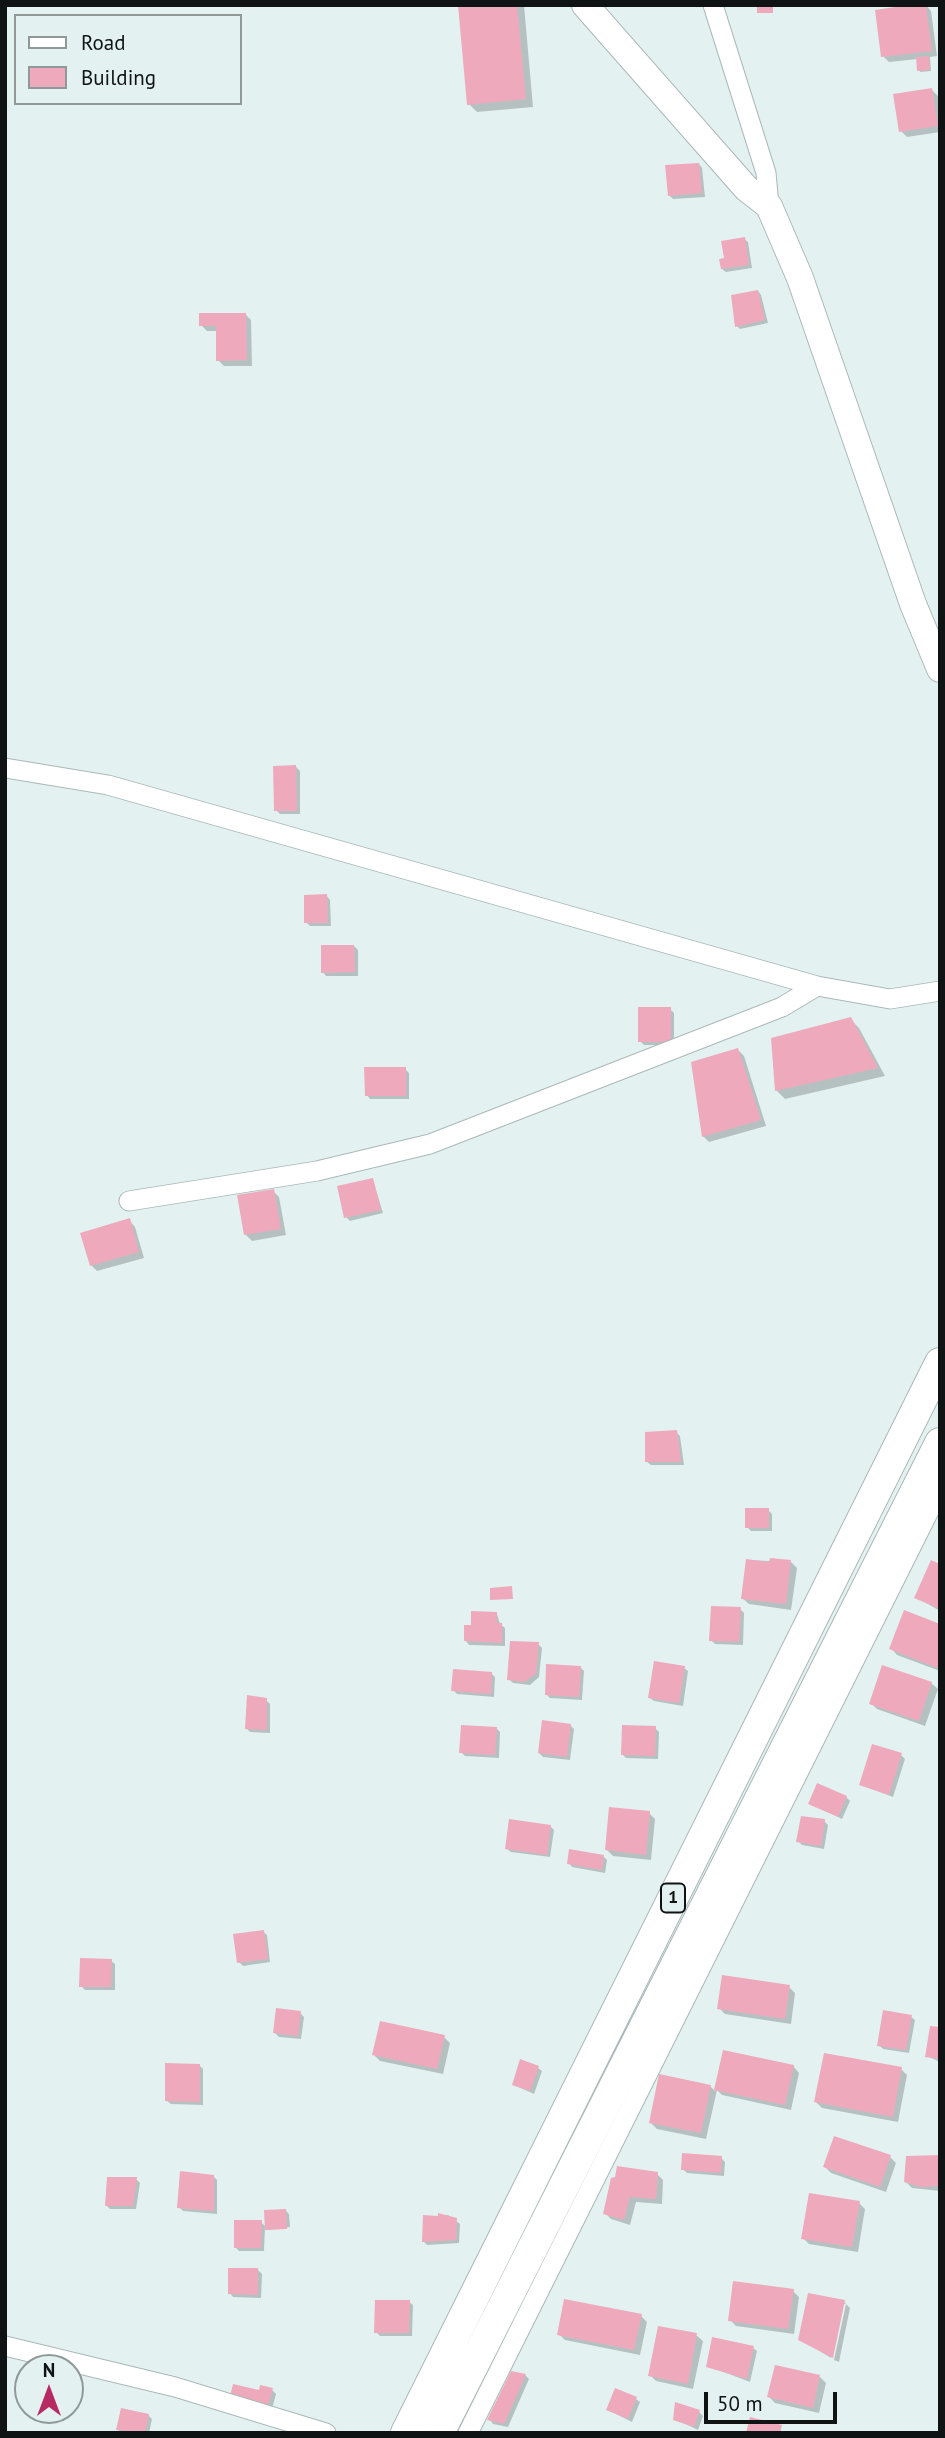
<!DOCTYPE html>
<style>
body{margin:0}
#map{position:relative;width:945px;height:2438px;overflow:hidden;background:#e3f2f1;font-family:"PT Sans",sans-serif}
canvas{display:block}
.frame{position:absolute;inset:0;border:7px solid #0f1313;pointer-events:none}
.legend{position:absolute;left:14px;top:14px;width:228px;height:91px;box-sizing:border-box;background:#e3f2f1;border:2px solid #8e9998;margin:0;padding:9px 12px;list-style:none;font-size:21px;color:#0f1313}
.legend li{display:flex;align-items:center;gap:14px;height:35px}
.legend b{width:35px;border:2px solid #8e9998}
.north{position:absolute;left:14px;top:2354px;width:70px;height:70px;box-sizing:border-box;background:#e3f2f1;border:2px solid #8e9998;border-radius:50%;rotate:0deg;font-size:19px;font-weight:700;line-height:28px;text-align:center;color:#0f1313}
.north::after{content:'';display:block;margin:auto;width:24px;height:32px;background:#b72b64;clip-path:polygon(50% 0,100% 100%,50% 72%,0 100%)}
.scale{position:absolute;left:704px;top:2392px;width:133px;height:32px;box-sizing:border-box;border:4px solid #0f1313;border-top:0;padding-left:9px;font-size:21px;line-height:24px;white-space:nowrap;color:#0f1313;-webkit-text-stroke:5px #e3f2f1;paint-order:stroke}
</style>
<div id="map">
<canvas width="945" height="2438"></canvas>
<div class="frame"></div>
<ul class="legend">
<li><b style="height:9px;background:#fff"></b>Road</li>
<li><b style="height:19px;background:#eea9bc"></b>Building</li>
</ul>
<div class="north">N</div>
<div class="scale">50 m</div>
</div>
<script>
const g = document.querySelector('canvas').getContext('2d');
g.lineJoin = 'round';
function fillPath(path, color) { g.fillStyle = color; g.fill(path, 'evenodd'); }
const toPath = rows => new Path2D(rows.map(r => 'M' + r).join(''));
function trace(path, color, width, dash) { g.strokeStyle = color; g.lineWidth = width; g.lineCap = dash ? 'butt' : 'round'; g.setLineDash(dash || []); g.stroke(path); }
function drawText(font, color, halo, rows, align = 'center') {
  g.font = font + ' "PT Sans",sans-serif'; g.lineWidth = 5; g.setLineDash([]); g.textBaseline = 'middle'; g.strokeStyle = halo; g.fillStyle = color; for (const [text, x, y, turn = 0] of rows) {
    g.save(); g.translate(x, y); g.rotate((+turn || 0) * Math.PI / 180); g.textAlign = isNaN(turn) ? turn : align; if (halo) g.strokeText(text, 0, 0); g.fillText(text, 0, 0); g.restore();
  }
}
fillPath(toPath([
 [460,5,524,5,533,107,477,112,469,104],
 [926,5,931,11,937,56,930,57,931,71,920,72,918,59,889,62,883,56],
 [932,90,938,96,940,132,907,137,901,131],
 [699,164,702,168,705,197,673,199,669,195],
 [744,239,748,242,752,268,726,272,722,269,726,259],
 [758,291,761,295,768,323,740,329,737,326],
 [245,314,251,320,252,366,224,366,218,360,217,331,207,331,201,325],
 [296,767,300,771,300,814,280,814,276,810],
 [327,896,330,900,331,926,310,926,306,922],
 [354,946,358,950,358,976,326,976,323,972],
 [670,1009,674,1013,674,1045,644,1045,640,1041],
 [850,1019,859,1028,885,1076,785,1099,777,1091,773,1040],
 [738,1050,744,1056,766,1126,709,1142,703,1136],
 [405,1069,409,1073,409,1099,370,1099,367,1095],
 [373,1180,383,1213,350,1221,346,1217],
 [273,1191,279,1197,286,1235,252,1241,246,1235],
 [129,1220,135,1227,144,1258,97,1271,91,1265],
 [676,1432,680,1436,684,1465,651,1465,647,1462],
 [768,1510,772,1514,772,1531,751,1531,747,1527],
 [747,1560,791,1562,797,1568,791,1610,749,1604,742,1598],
 [940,1566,940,1611,916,1597],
 [740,1609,744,1613,743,1645,715,1644,711,1640],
 [497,1614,500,1624,505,1628,505,1646,469,1645,466,1641,473,1627],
 [940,1626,940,1671,897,1655,891,1648],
 [538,1644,542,1648,539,1677,530,1685,513,1683,509,1679],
 [580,1667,584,1671,582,1700,550,1698,546,1694],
 [684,1668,688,1671,683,1706,654,1701,650,1698],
 [492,1674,495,1677,494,1697,457,1694,453,1690],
 [931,1683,938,1689,925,1726,877,1709,871,1703],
 [266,1700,270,1704,270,1733,250,1732,246,1728],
 [570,1725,574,1729,570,1760,543,1757,539,1753],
 [496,1728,500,1732,499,1758,465,1756,461,1752],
 [655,1728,659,1732,658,1759,626,1758,622,1754],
 [901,1755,905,1759,893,1797,861,1785],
 [846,1797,850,1801,842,1819,810,1803],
 [649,1813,655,1819,651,1860,613,1856,607,1850],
 [824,1821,828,1825,824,1849,802,1845,798,1841],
 [550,1826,554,1830,550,1857,511,1852,507,1849],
 [604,1857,607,1860,605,1873,572,1867,569,1863],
 [263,1932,267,1935,270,1962,243,1966,239,1962],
 [111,1961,115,1964,115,1990,85,1990,81,1986],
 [789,1987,795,1993,791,2024,725,2014,719,2008],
 [300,2013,304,2017,301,2039,279,2037,275,2033],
 [911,2017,915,2020,909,2053,883,2049,879,2045],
 [940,2029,940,2062,927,2056],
 [444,2037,450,2043,443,2074,380,2061,374,2055],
 [724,2052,793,2066,799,2073,791,2110,722,2095,717,2090,706,2139,657,2129,651,2123,710,2086,715,2091],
 [199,2065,203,2069,203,2105,171,2104,167,2101],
 [538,2068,542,2071,534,2094,514,2085],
 [901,2069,907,2075,898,2122,822,2108,816,2102],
 [940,2156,940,2191,912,2188,906,2182],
 [890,2157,896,2163,886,2192,831,2173,825,2167],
 [721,2158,725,2162,724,2176,687,2173,683,2169],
 [657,2174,663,2180,662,2204,636,2202,630,2225,611,2219,605,2213,616,2178],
 [213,2176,217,2180,217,2214,183,2211,179,2207],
 [136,2179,140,2183,136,2209,110,2209,106,2205],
 [859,2203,865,2209,858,2252,809,2244,803,2238],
 [285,2210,289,2214,290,2227,268,2230,265,2227,264,2251,239,2251,235,2247,261,2222,267,2228],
 [448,2215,460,2224,459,2243,427,2245,423,2241,425,2217],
 [258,2270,262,2274,261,2298,233,2297,230,2293],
 [793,2291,799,2297,794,2334,736,2326,730,2320],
 [409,2302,413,2305,412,2336,380,2336,376,2332],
 [844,2302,850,2308,839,2362,834,2360,846,2304,842,2304,831,2358,800,2339],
 [641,2316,647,2322,640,2355,565,2340,559,2334],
 [696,2335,703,2341,693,2389,656,2381,650,2375],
 [753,2348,757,2351,750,2382,708,2366],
 [525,2375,529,2379,508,2427,493,2424,490,2420],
 [820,2377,826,2383,819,2413,775,2403,769,2397],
 [234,2386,260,2393,272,2390,276,2394,272,2409],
 [636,2399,640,2402,632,2422,608,2410],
 [699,2412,703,2416,698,2430,675,2419],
 [148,2415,152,2419,149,2433,121,2433,118,2429]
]), '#0003');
fillPath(toPath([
 [458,5,517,5,526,99,467,105],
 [757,5,773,5,773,13,757,13],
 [909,5,926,5,932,51,881,57,875,10],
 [929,56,930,70,917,71,916,57],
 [932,88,938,126,899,132,893,94],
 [699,163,702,193,668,196,665,165],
 [745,237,749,265,721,269,719,259,724,258,721,241],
 [758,290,765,320,735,327,731,295],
 [199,313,246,313,247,360,216,361,216,326,199,326],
 [296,765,297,811,274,811,273,766],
 [327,894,328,923,304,923,304,895],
 [321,945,354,945,355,972,321,973],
 [638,1007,671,1007,671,1042,638,1042],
 [851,1017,878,1068,775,1091,771,1038],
 [738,1048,761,1120,702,1137,691,1062],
 [364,1067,406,1067,406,1096,365,1096],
 [373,1178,381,1210,344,1218,337,1186],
 [274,1189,281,1229,244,1235,237,1195],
 [130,1218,139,1252,90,1266,80,1233],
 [677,1430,681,1462,645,1462,645,1432],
 [745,1508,769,1508,769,1528,745,1528],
 [770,1558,791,1560,786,1604,741,1599,746,1559,769,1562],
 [931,1560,940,1564,940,1609,914,1598],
 [512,1586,513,1599,490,1600,490,1588],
 [711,1606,741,1607,739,1642,709,1641],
 [904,1610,940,1624,940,1669,889,1649],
 [471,1611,497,1612,497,1623,502,1623,502,1643,464,1641,464,1625,471,1625],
 [510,1641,539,1642,536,1673,525,1682,507,1680],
 [654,1661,685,1666,679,1703,648,1698],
 [546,1664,581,1666,579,1697,545,1695],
 [882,1665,932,1682,919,1721,869,1704],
 [453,1669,492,1672,491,1694,451,1691],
 [247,1695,267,1698,267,1730,245,1729],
 [542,1720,571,1724,567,1757,538,1753],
 [461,1725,497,1727,495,1755,459,1753],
 [622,1725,656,1726,655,1756,621,1755],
 [872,1744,902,1753,889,1795,859,1785],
 [817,1783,847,1796,838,1817,808,1804],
 [609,1807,650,1811,646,1855,605,1850],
 [801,1816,825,1819,821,1846,796,1842],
 [509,1819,551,1825,547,1855,505,1849],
 [569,1849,604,1855,602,1870,567,1864],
 [264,1930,268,1959,237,1963,233,1934],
 [80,1958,112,1959,111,1987,79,1987],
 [722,1975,790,1985,785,2019,717,2009],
 [276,2008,301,2011,298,2036,273,2033],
 [883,2010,912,2015,906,2050,877,2046],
 [380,2021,445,2035,437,2069,372,2055],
 [930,2026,940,2027,940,2059,925,2057],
 [723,2050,794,2065,785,2105,714,2090],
 [824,2053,902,2067,893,2117,814,2102],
 [520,2059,539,2066,530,2091,512,2085],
 [165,2063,200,2064,200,2102,165,2101],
 [659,2074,711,2085,701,2133,649,2123],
 [834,2136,891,2155,880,2187,823,2167],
 [682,2153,722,2156,721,2173,681,2170],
 [940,2155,940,2186,921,2187,904,2182,906,2156],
 [617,2166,658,2172,656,2199,630,2197,624,2220,603,2214,611,2178,615,2177],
 [180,2171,214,2175,214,2211,177,2208],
 [107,2177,137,2177,133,2206,105,2206],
 [809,2193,860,2201,852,2247,801,2239],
 [286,2209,287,2229,265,2230,264,2210],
 [438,2213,457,2218,456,2240,422,2242,423,2215,438,2216],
 [234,2220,262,2220,261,2248,234,2248],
 [228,2268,258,2268,258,2295,228,2294],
 [733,2281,794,2289,788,2329,728,2321],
 [808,2293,845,2300,833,2358,798,2340],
 [564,2299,642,2314,634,2350,557,2335],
 [375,2300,410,2300,409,2333,374,2333],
 [658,2326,697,2333,688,2384,648,2376],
 [712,2337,754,2346,747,2379,706,2367],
 [775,2365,820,2375,813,2408,767,2397],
 [511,2371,526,2374,504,2424,487,2420],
 [233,2384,259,2390,260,2385,273,2388,268,2406,230,2396],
 [615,2388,637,2397,628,2419,606,2410],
 [675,2402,700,2410,694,2427,673,2420],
 [121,2408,149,2414,145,2433,116,2430],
 [750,2417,782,2425,780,2433,746,2433]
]), '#eea9bc');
const street = toPath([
 [713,5,766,173,769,206],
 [5,768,108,785,817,986,890,999,940,991],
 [129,1201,317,1171,430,1144,782,1007,817,986],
 [5,2346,175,2387,326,2433],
 [468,2433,940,1489]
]);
const secondary = toPath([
 [585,5,746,188,769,206,800,278,913,604,940,669]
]);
const primary = toPath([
 [406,2433,940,1363],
 [439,2433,940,1443]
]);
trace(street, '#abb8b8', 21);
trace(secondary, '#abb8b8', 28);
trace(primary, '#abb8b8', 32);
trace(street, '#fff', 19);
trace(secondary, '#fff', 26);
trace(primary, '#fff', 30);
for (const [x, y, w] of [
 [673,1898,24]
]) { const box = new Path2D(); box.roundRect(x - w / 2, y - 14.5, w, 29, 5); g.fillStyle = '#e3f2f1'; g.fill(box); trace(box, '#0f1313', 2); }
drawText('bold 18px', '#0f1313', null, [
 ["1",673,1898]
]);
</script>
